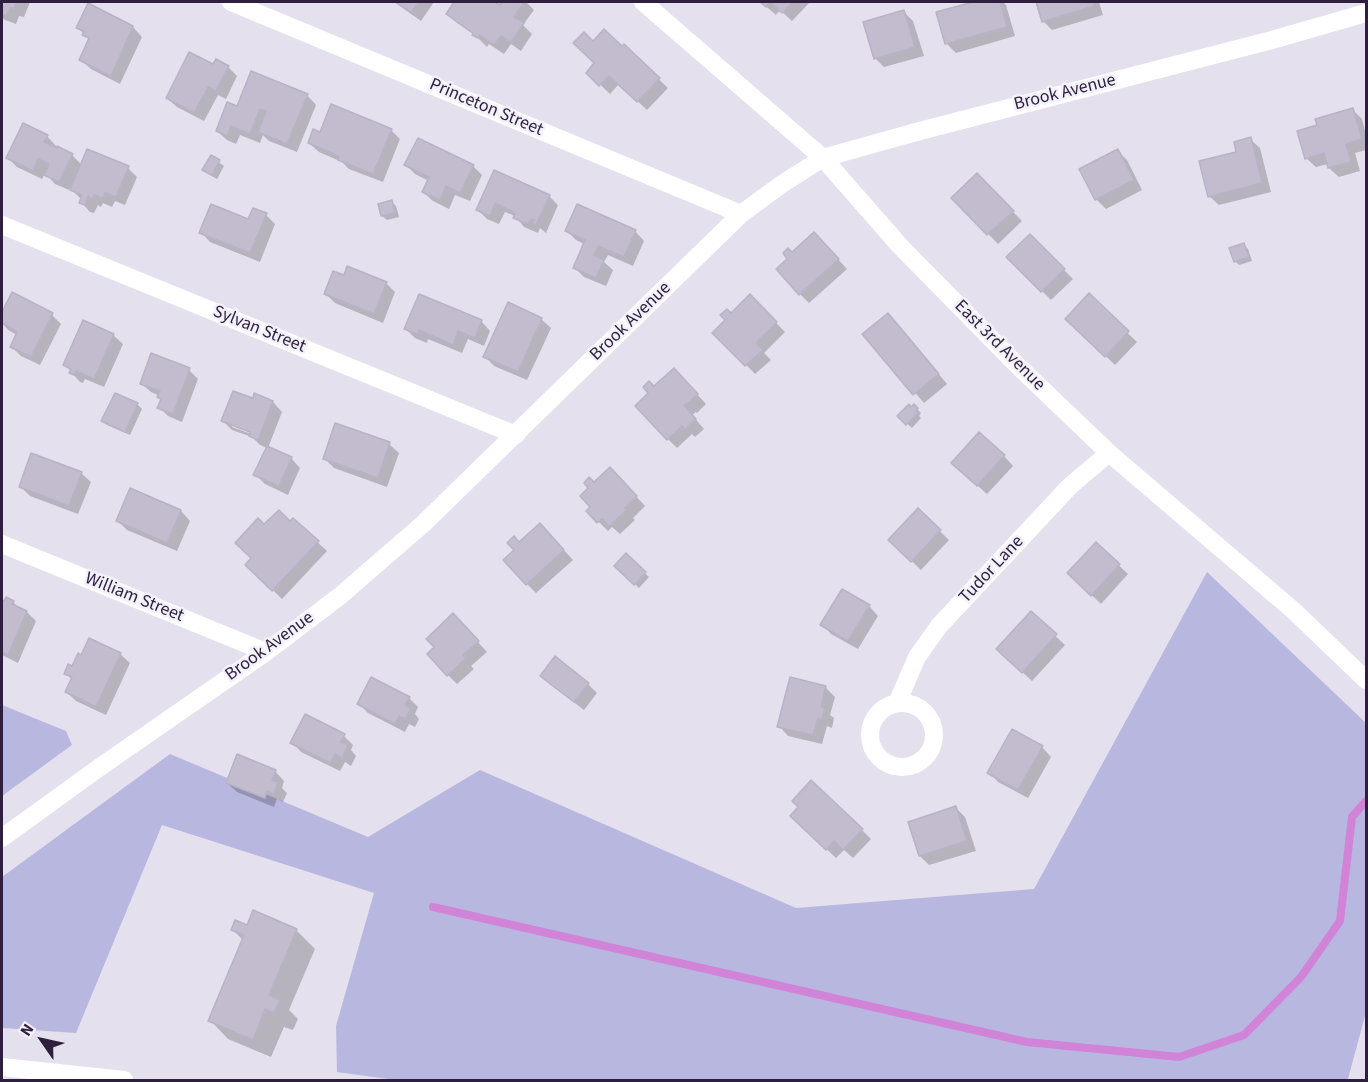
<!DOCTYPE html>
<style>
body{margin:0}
#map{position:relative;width:1368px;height:1082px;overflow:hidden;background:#e4e0ed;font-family:"Source Sans 3",sans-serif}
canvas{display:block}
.frame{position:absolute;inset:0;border:3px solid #2f1f3f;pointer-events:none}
.north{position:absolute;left:12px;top:1010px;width:60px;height:60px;-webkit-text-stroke:4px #f3f1f9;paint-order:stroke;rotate:304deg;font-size:16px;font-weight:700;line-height:24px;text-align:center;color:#2f1f3f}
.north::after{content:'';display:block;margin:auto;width:21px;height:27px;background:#2f1f3f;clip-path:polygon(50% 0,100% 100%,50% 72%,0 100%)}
</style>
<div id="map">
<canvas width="1368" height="1082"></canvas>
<div class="frame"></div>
<div class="north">N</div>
</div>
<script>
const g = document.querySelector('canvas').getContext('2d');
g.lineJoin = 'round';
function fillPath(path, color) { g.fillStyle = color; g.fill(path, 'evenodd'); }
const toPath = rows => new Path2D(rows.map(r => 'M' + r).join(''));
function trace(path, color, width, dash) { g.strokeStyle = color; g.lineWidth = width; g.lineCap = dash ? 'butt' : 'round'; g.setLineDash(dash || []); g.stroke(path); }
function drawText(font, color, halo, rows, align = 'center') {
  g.font = font + ' "Source Sans 3",sans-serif'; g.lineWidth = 5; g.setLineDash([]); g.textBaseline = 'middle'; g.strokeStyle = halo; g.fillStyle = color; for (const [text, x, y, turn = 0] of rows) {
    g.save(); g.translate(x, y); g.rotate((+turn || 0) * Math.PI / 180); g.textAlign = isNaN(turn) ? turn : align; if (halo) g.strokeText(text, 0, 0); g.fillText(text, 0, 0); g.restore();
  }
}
fillPath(toPath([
 [1207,572,1366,723,1366,1012,1348,1079,1346,1080,395,1080,337,1072,336,1026,374,893,162,825,76,1033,2,1028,2,877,170,754,368,837,480,770,796,908,1034,889],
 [2,705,66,731,72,745,2,796]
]), '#b8b7e0');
fillPath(toPath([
 [2,2,30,2,24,17,19,16,16,24,5,20,2,17],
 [394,2,434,2,421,21],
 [456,2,492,2,500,7,504,2,526,2,534,10,523,25,532,34,521,51,511,44,504,54,489,44,487,47,475,35,457,23,448,14],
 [761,2,810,2,792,21,780,10,776,15],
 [978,2,1003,2,1006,5,1015,36,956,53,947,44,938,13],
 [1037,2,1099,2,1103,15,1052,30,1043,21],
 [89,5,133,27,142,37,120,84,91,69,81,60,90,40,78,28],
 [904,12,913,21,924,56,884,67,875,58],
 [593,43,622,48,624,46,668,88,647,110,619,84,610,94,588,73,596,64],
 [214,66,228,67,237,76,226,99,218,95,204,121,177,107,167,98],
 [307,95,316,105,297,152,269,141,263,135,260,143,240,135,236,144,227,140,217,131,238,108],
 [1353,110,1362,119,1366,135,1366,150,1355,153,1360,171,1339,177,1329,168,1328,164,1316,167,1306,158,1318,126],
 [391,130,400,139,383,182,349,169,342,162,319,152,309,143,321,134],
 [47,136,56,146,56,147,72,155,82,165,128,168,137,177,125,205,115,201,112,207,103,203,101,207,98,205,94,213,90,212,81,202,81,199,70,188,69,190,55,184,45,173,42,179,17,167,8,158],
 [1250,139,1260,148,1271,192,1219,205,1209,196,1238,153],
 [1118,151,1127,160,1142,190,1106,209,1096,199,1081,170],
 [211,157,224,166,217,179,208,174,204,170],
 [406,165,473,166,482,175,470,201,455,195,449,209,433,201,423,192,429,181,415,174],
 [495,172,549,196,558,205,546,233,540,228,538,233,524,227,515,216,505,212,499,224,487,219,478,210],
 [977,175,1022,221,998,244,953,198],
 [392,202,396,206,399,217,387,220,382,216],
 [266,215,275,224,260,262,210,242,201,232,249,221],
 [567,231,635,231,644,241,633,266,608,255,604,262,613,270,606,286,584,277,574,267,584,244,576,240],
 [1030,236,1073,279,1051,300,1008,257],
 [823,243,847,269,809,303,800,294,793,254],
 [1244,245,1248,249,1252,261,1239,265,1235,261],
 [344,277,386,283,395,292,383,323,335,303,326,294],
 [12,294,52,315,61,324,40,365,21,356,11,346,17,335,8,330,2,323,2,316],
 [750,296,785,332,764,353,771,360,755,374,715,333],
 [1089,296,1137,342,1115,365,1067,319],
 [541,319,551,328,527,380,494,366,485,356],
 [481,321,490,331,484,346,468,339,462,353,428,339,427,343,415,338,405,328],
 [897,324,947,384,924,403,864,334],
 [113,335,123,344,104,387,85,379,83,383,80,382,65,365],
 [189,370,198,379,182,422,168,416,159,407,162,400,160,396,151,392,141,383],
 [683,379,706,404,697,413,696,412,692,415,704,429,695,437,692,434,677,448,668,439,654,388],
 [116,395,138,405,142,409,130,435,107,425,103,421],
 [255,395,273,402,282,412,268,448,291,458,300,468,288,495,265,484,255,474,267,448,260,445,252,437,232,430,223,421,254,400],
 [232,424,258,433,257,436,232,427],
 [914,406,921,413,919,416,921,418,912,428,899,416],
 [389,444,399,453,387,487,334,468,325,459],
 [1004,456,1013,466,987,494,962,472],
 [81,473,91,482,78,514,30,496,20,486],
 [619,478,645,506,633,518,635,520,620,534,612,527,608,531,588,511,592,507,590,488,594,484],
 [131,490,181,511,190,521,177,551,127,530,117,520],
 [918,510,949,540,921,570,890,540],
 [293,520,327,551,282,599,247,565,253,558,264,527,290,523],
 [549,534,573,560,536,593,527,584,516,551,519,544],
 [1096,544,1128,574,1101,604,1069,573],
 [626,555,649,577,639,588,616,566],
 [2,602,5,603,13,602,20,609,27,612,36,621,18,663,2,655],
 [869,606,878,616,858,649,831,634,822,624],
 [1031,613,1065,645,1032,681,1007,658],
 [462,625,487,652,471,666,474,669,457,684,448,675],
 [120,654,130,663,106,715,76,701,67,692,72,680,66,673,73,668],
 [542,676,588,684,597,693,584,710,551,685],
 [825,687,835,697,830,715,834,718,832,728,827,726,822,744,788,736,779,726],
 [409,698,418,707,415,714,419,719,415,727,409,724,405,732,368,713,359,704],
 [344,736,353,745,351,750,356,756,351,766,345,762,340,771,301,752,292,742],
 [1042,747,1051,757,1028,798,998,782,989,772],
 [275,771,284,781,282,788,287,793,283,802,277,799,274,807,237,792,227,783],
 [956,808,965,817,976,851,929,865,920,856],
 [801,825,862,830,871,839,853,858,844,850,836,858],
 [248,927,296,930,315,949,289,1010,298,1019,293,1030,284,1027,271,1057,228,1039,210,1020,243,940,233,930]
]), '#0003');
trace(toPath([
 [433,907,1027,1042,1179,1057,1244,1035,1301,977,1340,921,1352,817,1366,801]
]), '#d183d7', 8);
const building = toPath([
 [2,2,17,2,14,8,10,8,6,16,2,14,2,2],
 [396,2,419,2,411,12,396,2],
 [454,2,495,2,500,5,502,2,524,2,514,17,524,23,511,42,501,36,494,45,480,35,478,38,472,35,473,33,446,14,454,2],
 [760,2,793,2,782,13,770,2,766,7,760,2],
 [973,2,1000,2,1007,27,945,44,936,12,973,2],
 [1036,2,1093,2,1094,6,1042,22,1036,2],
 [88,3,133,26,111,76,79,60,89,38,82,35,84,31,76,28,88,3],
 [904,10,915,47,874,59,863,22,904,10],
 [604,29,622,46,624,44,660,78,637,102,609,76,599,86,586,73,594,63,573,43,584,32,593,41,604,29],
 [189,52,213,64,216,59,229,66,216,91,208,87,194,113,166,98,189,52],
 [251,71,308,94,287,144,258,132,266,111,260,109,250,134,231,126,227,136,216,131,227,102,237,106,251,71],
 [331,104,392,129,373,174,338,160,339,156,308,143,313,129,320,132,331,104],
 [1353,108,1362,139,1346,144,1351,162,1328,168,1324,153,1305,159,1297,131,1317,125,1315,119,1353,108],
 [23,123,48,135,44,142,57,148,57,146,73,154,59,182,44,175,49,164,38,159,33,171,6,158,23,123],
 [1251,137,1262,183,1208,197,1199,161,1236,152,1234,142,1251,137],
 [418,138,474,165,460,193,446,186,440,200,422,192,429,177,404,165,418,138],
 [87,149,129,166,116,197,105,193,103,198,94,195,92,199,88,196,85,205,79,203,82,195,70,190,87,149],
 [1118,149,1134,180,1095,200,1079,169,1118,149],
 [211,155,220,160,212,175,202,170,211,155],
 [494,170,550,195,536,225,532,223,534,220,531,219,528,224,513,218,515,213,495,203,490,216,476,210,494,170],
 [977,173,1014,211,987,235,951,198,977,173],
 [392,200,395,213,381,216,378,204,392,200],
 [211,204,248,219,253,208,267,213,250,253,199,233,211,204],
 [577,204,636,230,624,257,598,246,594,255,604,260,596,278,573,268,585,240,565,231,577,204],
 [814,232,839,259,799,295,776,269,787,259,783,253,788,248,792,252,814,232],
 [1030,234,1065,269,1041,292,1006,257,1030,234],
 [1244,243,1249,257,1234,262,1229,248,1244,243],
 [347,266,387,282,374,314,324,294,333,271,344,275,347,266],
 [12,292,53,313,31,357,10,347,17,332,2,323,2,312,12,292],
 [1089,293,1129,331,1105,357,1065,319,1089,293],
 [419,294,482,320,475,338,458,331,453,345,419,330,417,334,404,329,419,294],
 [750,294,777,322,756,343,763,350,745,366,712,333,725,320,720,315,727,309,731,313,750,294],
 [508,302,542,318,518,372,483,357,508,302],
 [888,313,939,374,913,395,862,334,888,313],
 [83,320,114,334,94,379,76,371,74,375,69,373,71,369,63,365,83,320],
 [151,353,190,368,173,414,157,408,161,399,157,397,160,391,140,384,151,353],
 [674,368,698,394,687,404,686,403,684,405,696,419,685,429,682,426,667,440,635,406,648,393,643,387,649,381,654,386,674,368],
 [233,391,253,398,254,393,273,401,258,440,249,436,250,432,221,421,233,391],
 [115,393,138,403,125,432,101,421,115,393],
 [909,404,911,407,914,404,918,408,916,411,918,413,906,425,897,416,909,404],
 [335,423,390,442,378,478,323,459,335,423],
 [979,432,1005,455,977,486,951,463,979,432],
 [267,446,292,457,279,486,253,475,267,446],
 [31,453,82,472,69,506,19,487,31,453],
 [610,467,637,496,625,508,627,510,609,526,602,519,597,523,586,511,590,507,580,496,588,488,584,483,589,477,594,482,610,467],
 [130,488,181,510,167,543,116,521,130,488],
 [918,508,941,530,911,562,888,540,918,508],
 [279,510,290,521,293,518,319,541,272,591,245,565,251,558,235,543,258,518,264,524,279,510],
 [540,523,564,550,526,585,503,560,514,550,507,543,514,536,519,542,540,523],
 [1096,542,1120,564,1091,596,1067,573,1096,542],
 [626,553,646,572,634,585,614,566,626,553],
 [842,589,870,605,848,641,820,625,842,589],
 [6,597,14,601,12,604,27,611,8,655,2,652,2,600,4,601,6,597],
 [1031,611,1057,634,1022,673,996,649,1031,611],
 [453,613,479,641,463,655,466,658,447,676,427,654,434,647,426,639,453,613],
 [89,638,121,653,96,707,65,692,72,677,64,674,68,664,72,666,78,653,81,655,89,638],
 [555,656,589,683,574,702,540,676,555,656],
 [371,677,410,697,405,705,411,708,405,719,399,716,395,724,357,704,371,677],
 [790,677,826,686,821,707,825,708,822,719,818,718,813,735,777,727,790,677],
 [305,714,345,734,341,742,348,745,342,758,335,754,330,763,290,743,305,714],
 [1012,729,1043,746,1018,790,987,773,1012,729],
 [237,754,276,770,272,780,278,782,274,794,267,791,265,798,226,783,237,754],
 [811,780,863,829,843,850,834,841,826,850,790,816,798,807,792,801,811,780],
 [956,806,967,841,919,856,908,822,956,806],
 [253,910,297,929,269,995,280,1000,274,1013,265,1009,253,1040,208,1021,244,935,231,930,235,920,247,925,253,910]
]);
fillPath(building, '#c2bcce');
trace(building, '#b9b2c7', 1.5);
trace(toPath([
 [231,2,741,214],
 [643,2,823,158,900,246,1018,366,1109,453,1294,611,1366,680],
 [2,225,516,435],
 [2,544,266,652],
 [897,703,917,657,939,626,1070,486,1109,453],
 '870 735a32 32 0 1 1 64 0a32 32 0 1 1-64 0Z'
]), '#fff', 18);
trace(toPath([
 [2,838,100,767,266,652,340,596,423,524,741,214,782,184,823,158,916,132,1272,40,1366,13],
 [2,1067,124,1080]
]), '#fff', 18);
drawText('18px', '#2f1f3f', '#f3f1f9', [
 ["Brook Avenue",1065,93,-14],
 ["Princeton Street",486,108,23],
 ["Brook Avenue",631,322,-44],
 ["Sylvan Street",259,330,22],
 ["East 3rd Avenue",999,346,45],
 ["Tudor Lane",992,570,-47],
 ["William Street",134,598,22],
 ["Brook Avenue",270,647,-36]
]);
</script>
